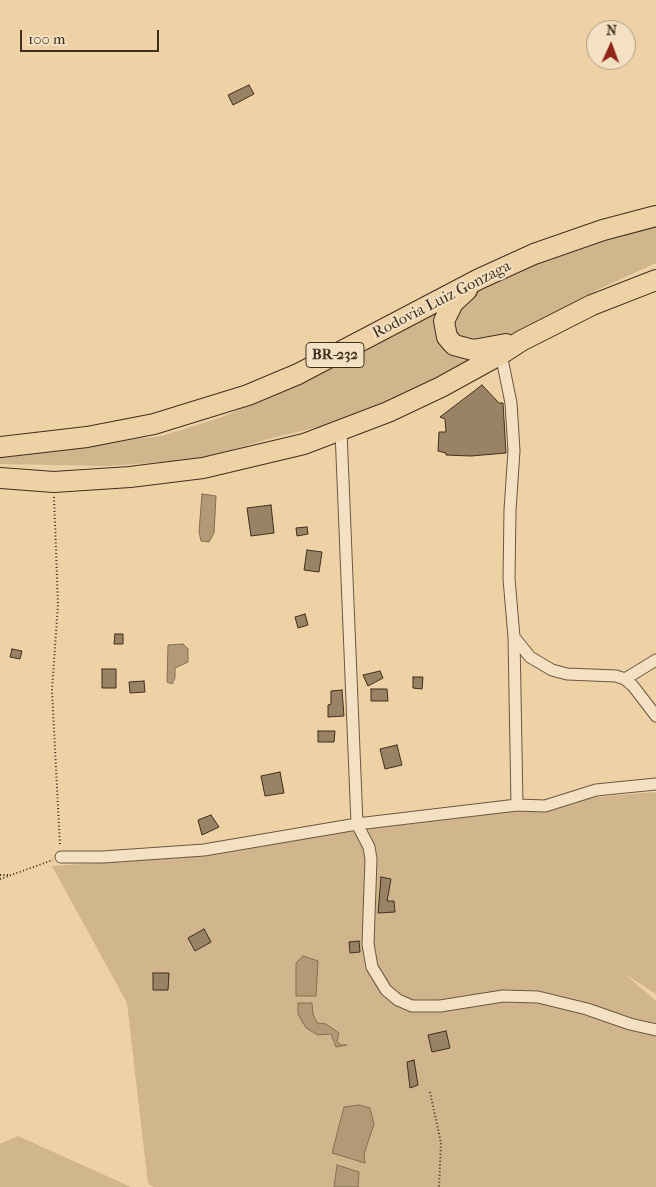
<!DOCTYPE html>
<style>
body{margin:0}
#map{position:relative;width:656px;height:1187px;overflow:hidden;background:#eed1a4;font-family:"IM FELL French Canon",serif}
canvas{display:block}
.north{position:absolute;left:586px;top:20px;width:50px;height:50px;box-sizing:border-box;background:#f4e1c4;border:1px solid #ac9a82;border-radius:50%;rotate:2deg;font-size:14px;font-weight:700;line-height:20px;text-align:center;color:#3f2f1e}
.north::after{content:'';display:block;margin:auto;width:18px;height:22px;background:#8f2418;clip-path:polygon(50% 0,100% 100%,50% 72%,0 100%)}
.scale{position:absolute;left:20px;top:30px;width:139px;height:22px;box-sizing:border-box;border:2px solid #3f2f1e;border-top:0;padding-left:6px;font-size:15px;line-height:18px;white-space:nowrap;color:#3f2f1e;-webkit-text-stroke:4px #f4e1c4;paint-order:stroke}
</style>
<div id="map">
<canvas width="656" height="1187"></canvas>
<div class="north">N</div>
<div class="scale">100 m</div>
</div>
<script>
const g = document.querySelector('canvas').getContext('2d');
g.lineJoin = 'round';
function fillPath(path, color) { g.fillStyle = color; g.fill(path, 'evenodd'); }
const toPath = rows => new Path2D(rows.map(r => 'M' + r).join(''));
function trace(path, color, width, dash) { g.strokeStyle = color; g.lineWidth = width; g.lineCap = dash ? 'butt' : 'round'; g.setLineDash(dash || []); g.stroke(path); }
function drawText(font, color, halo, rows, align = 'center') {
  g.font = font + ' "IM FELL French Canon",serif'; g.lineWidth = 4; g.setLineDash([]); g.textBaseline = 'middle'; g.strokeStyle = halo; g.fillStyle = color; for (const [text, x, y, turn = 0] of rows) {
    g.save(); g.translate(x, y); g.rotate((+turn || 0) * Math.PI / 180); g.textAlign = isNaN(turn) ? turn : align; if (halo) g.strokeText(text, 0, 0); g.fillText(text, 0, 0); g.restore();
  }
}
fillPath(toPath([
 [656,222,656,263,599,289,502,342,463,340,455,334,451,324,470,292,523,265],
 [440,307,436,321,435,333,442,346,470,362,404,400,352,419,268,439,201,459,109,466,0,464,0,452,32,451,162,436,222,417,315,377],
 [656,792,656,994,625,974,656,1001,656,1187,154,1187,148,1184,127,1003,52,866,215,855,324,834,563,800],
 [18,1136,131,1187,0,1187,0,1144]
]), '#d0b58d');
const water = toPath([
 [202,494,216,496,214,533,209,542,201,541,199,532,202,494],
 [183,644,188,649,188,662,175,668,175,678,172,684,167,682,168,645,183,644],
 [303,956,318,961,316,996,296,996,296,963,303,956],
 [298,1003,312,1003,313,1014,317,1023,326,1024,339,1033,337,1041,340,1045,347,1045,336,1047,331,1034,318,1035,306,1028,298,1014,298,1003],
 [359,1105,370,1108,374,1124,364,1154,365,1163,332,1153,344,1107,359,1105],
 [337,1165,359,1172,358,1187,334,1187,337,1165]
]);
fillPath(water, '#b29a76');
trace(water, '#846f53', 1);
const building = toPath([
 [249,85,254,94,233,105,228,95,249,85],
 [482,385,499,403,503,403,506,453,471,456,446,455,446,453,438,451,439,432,446,432,445,419,440,417,482,385],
 [271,505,274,533,251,536,247,508,271,505],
 [307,527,308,534,297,536,296,528,307,527],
 [307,550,322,552,319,572,304,570,307,550],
 [305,614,308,625,298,628,295,617,305,614],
 [115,634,123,634,123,644,114,644,115,634],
 [12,649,22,651,20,659,10,657,12,649],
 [102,669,116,669,116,688,102,688,102,669],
 [380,671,383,678,368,686,363,675,380,671],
 [413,677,423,677,422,689,413,688,413,677],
 [144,681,145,692,130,693,129,682,144,681],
 [371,689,387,689,388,701,371,701,371,689],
 [342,690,344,716,328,717,328,705,331,704,331,691,342,690],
 [318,731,335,731,334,742,318,742,318,731],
 [397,745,402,765,385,769,380,749,397,745],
 [280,772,284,793,265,796,261,776,280,772],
 [211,815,219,827,202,835,198,820,211,815],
 [381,877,391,879,387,901,394,901,395,912,378,913,381,877],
 [204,929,211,942,195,951,188,938,204,929],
 [359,941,360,952,350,953,349,942,359,941],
 [153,973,169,973,168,990,153,990,153,973],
 [446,1031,450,1048,432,1052,428,1035,446,1031],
 [414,1060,418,1085,410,1088,407,1062,414,1060]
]);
fillPath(building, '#9a8364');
trace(building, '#3f2f1e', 1);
const street = toPath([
 [501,354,511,403,514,451,510,510,509,579,514,637,517,805],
 [341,431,357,824,369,847,371,859,368,944,372,967,386,990,398,1000,412,1006,440,1006,503,996,538,997,587,1009,630,1024,656,1030],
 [514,637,530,657,552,670,567,674,616,676,625,679,633,686,656,716],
 [625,679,656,660],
 [61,857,103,857,204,850,357,824,517,805,545,806,596,790,656,784]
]);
const highway = toPath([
 [467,290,453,303,444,321,447,337,454,345,473,350,506,344],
 [0,447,87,437,154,424,248,395,298,374,479,279,534,254,603,230,656,216],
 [0,478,54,482,130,477,203,468,304,444,388,412,441,387,501,354,521,341,592,305,656,280]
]);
trace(street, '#6b5840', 13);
trace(highway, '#3f2f1e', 22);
trace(toPath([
 [54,497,58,604,52,690,60,846],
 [0,875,10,875],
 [0,879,53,860],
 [430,1092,441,1143,439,1187]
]), '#3f2f1e', 2, [1, 2.5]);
trace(street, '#f4e1c4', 11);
trace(highway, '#eed1a4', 20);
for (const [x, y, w] of [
 [335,355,58]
]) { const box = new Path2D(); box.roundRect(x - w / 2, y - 12.5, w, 25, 4); g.fillStyle = '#f4e1c4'; g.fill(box); trace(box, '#3f2f1e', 1); }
drawText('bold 15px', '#3f2f1e', null, [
 ["BR-232",335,355]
]);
drawText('16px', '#3f2f1e', '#f4e1c4', [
 ["Rodovia Luiz Gonzaga",442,300,-27]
]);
</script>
